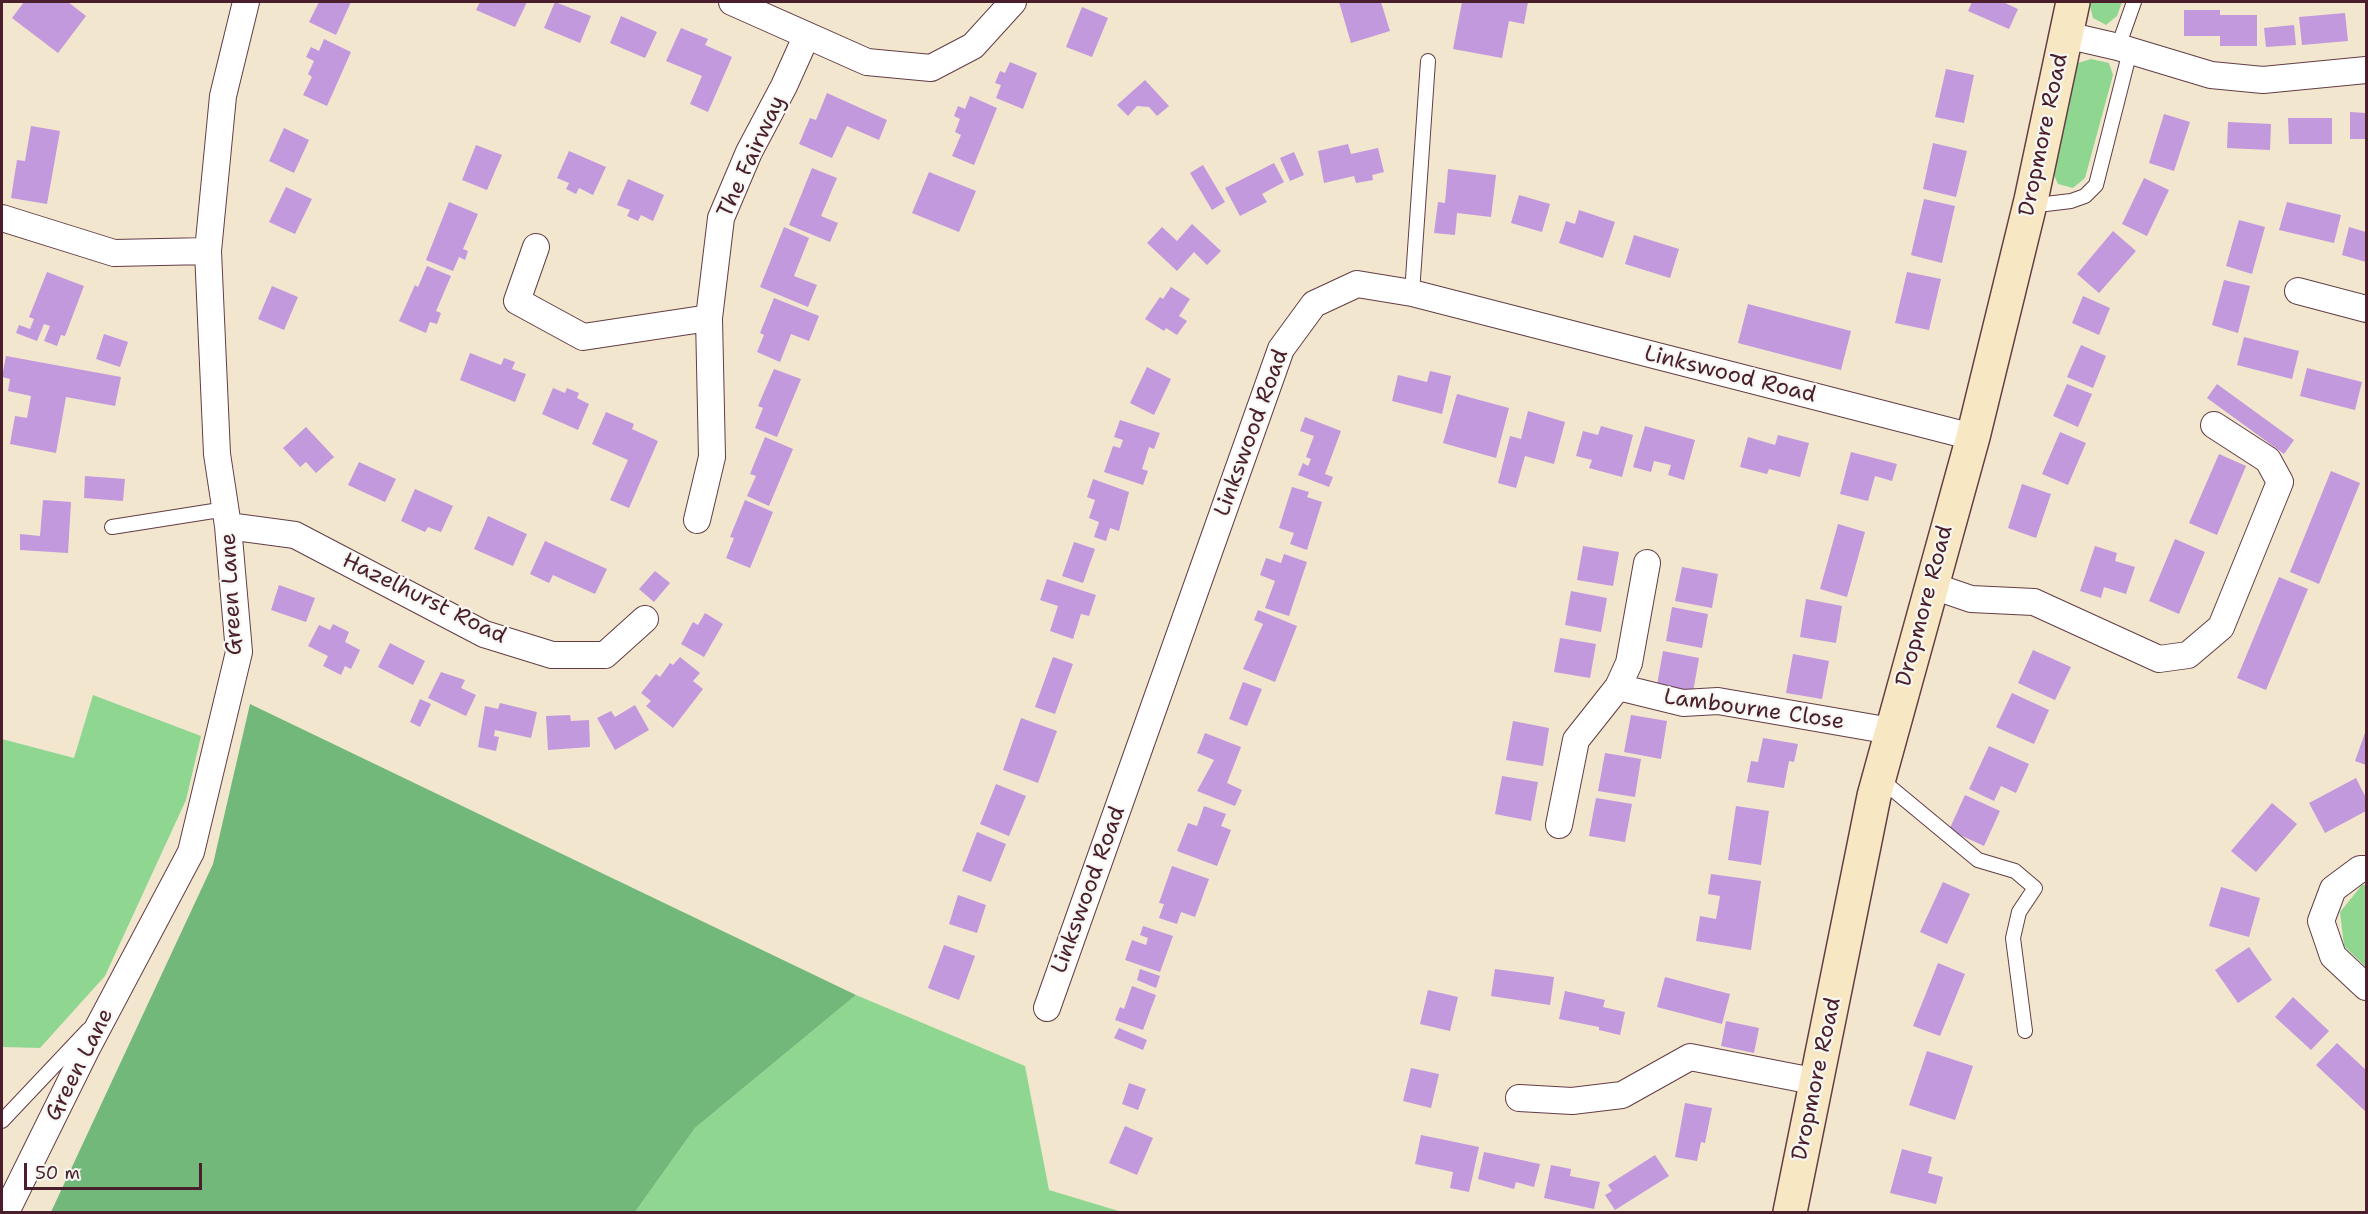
<!DOCTYPE html>
<style>
body{margin:0}
#map{position:relative;width:2368px;height:1214px;overflow:hidden;background:#f2e6cf;font-family:"Shantell Sans",sans-serif}
canvas{display:block}
.frame{position:absolute;inset:0;border:3px solid #4a1f2b;pointer-events:none}
.scale{position:absolute;left:24px;top:1163px;width:178px;height:27px;box-sizing:border-box;border:3px solid #4a1f2b;border-top:0;padding-left:8px;font-size:18px;line-height:21px;white-space:nowrap;color:#4a1f2b;-webkit-text-stroke:4px #f6f6f2;paint-order:stroke}
</style>
<div id="map">
<canvas width="2368" height="1214"></canvas>
<div class="frame"></div>
<div class="scale">50 m</div>
</div>
<script>
const g = document.querySelector('canvas').getContext('2d');
g.lineJoin = 'round';
function fillPath(path, color) { g.fillStyle = color; g.fill(path, 'evenodd'); }
const toPath = rows => new Path2D(rows.map(r => 'M' + r).join(''));
function trace(path, color, width, dash) { g.strokeStyle = color; g.lineWidth = width; g.lineCap = dash ? 'butt' : 'round'; g.setLineDash(dash || []); g.stroke(path); }
function drawText(font, color, halo, rows, align = 'center') {
  g.font = font + ' "Shantell Sans",sans-serif'; g.lineWidth = 4.5; g.setLineDash([]); g.textBaseline = 'middle'; g.strokeStyle = halo; g.fillStyle = color; for (const [text, x, y, turn = 0] of rows) {
    g.save(); g.translate(x, y); g.rotate((+turn || 0) * Math.PI / 180); g.textAlign = isNaN(turn) ? turn : align; if (halo) g.strokeText(text, 0, 0); g.fillText(text, 0, 0); g.restore();
  }
}
fillPath(toPath([
 [2089,2,2122,2,2117,16,2106,25,2093,18],
 [2091,59,2109,63,2113,75,2085,178,2073,188,2058,184,2052,171,2078,63],
 [93,695,201,736,186,800,105,976,40,1048,2,1047,2,739,74,758],
 [2362,885,2366,885,2366,967,2344,946,2340,912],
 [856,995,1025,1066,1049,1190,1122,1212,635,1212,695,1128]
]), '#8fd791');
fillPath(toPath([
 [250,704,610,877,856,995,695,1128,635,1212,51,1212,213,864]
]), '#73b87b');
fillPath(toPath([
 [24,2,68,2,86,16,58,53,12,18],
 [319,2,351,2,336,35,309,22],
 [480,2,527,2,515,27,476,10],
 [555,2,591,16,580,43,544,28],
 [1339,2,1381,2,1390,31,1351,43],
 [1462,2,1528,2,1524,24,1509,21,1502,58,1453,49],
 [1972,2,2003,2,2018,9,2009,29,1968,11],
 [1082,7,1108,18,1092,57,1066,47],
 [2184,10,2220,10,2220,15,2257,15,2257,46,2220,46,2220,36,2184,36],
 [2345,13,2348,41,2302,45,2299,17],
 [621,16,657,32,645,58,610,43],
 [2294,25,2296,45,2266,47,2264,28],
 [681,28,708,39,705,45,732,57,708,112,690,104,702,76,666,61],
 [324,39,351,52,327,106,303,95,312,77,308,74,314,61,306,57,311,47,319,51],
 [1010,62,1037,73,1023,109,996,98,1001,85,995,83,1000,71,1005,73],
 [1946,69,1974,75,1964,123,1935,117],
 [1145,80,1169,106,1157,116,1149,107,1137,106,1128,116,1117,105],
 [827,93,887,120,879,140,847,126,832,158,799,144,810,118,816,120],
 [970,96,997,108,974,165,952,156,961,135,955,132,960,119,954,116,958,106,965,109],
 [2350,112,2366,113,2366,139,2350,139],
 [2164,114,2190,122,2174,171,2149,163],
 [2288,118,2332,118,2332,144,2289,144],
 [2228,122,2271,124,2270,150,2227,148],
 [31,126,60,131,47,204,11,198,17,160,25,161],
 [284,128,309,140,294,173,269,161],
 [1933,143,1967,151,1956,197,1923,189],
 [1348,144,1351,154,1378,148,1384,172,1372,175,1373,180,1356,183,1354,176,1324,183,1318,151],
 [476,145,502,155,487,190,462,180],
 [569,151,606,167,593,195,579,188,576,194,566,189,569,183,557,178],
 [1294,152,1304,175,1290,181,1280,158],
 [1274,163,1284,182,1262,194,1267,202,1240,216,1225,188],
 [1203,165,1225,202,1212,210,1190,173],
 [812,168,837,178,821,216,838,223,830,242,789,225],
 [1448,169,1496,175,1491,217,1457,213,1455,235,1434,233,1438,202,1445,203],
 [929,172,976,191,959,232,912,213],
 [2144,178,2169,190,2147,236,2122,224],
 [628,179,664,195,653,221,641,215,638,221,627,216,630,210,617,205],
 [286,187,312,199,295,234,269,222],
 [1519,195,1550,204,1542,232,1511,223],
 [1924,199,1955,206,1942,263,1911,255],
 [449,202,478,214,463,249,468,251,465,260,459,257,453,271,426,260],
 [2287,202,2341,215,2334,243,2279,230],
 [1579,210,1615,222,1603,258,1559,243,1566,221,1575,224],
 [2239,220,2265,227,2252,274,2226,266],
 [1192,224,1221,251,1207,265,1194,252,1177,271,1147,243,1162,227,1177,241],
 [784,227,809,238,794,276,817,285,808,307,760,287],
 [2349,227,2366,232,2366,262,2342,255],
 [2113,231,2136,251,2099,293,2077,274],
 [1634,235,1679,249,1670,278,1625,264],
 [427,266,451,276,436,311,441,313,437,324,430,322,426,333,399,321,415,285,418,287],
 [47,272,84,286,65,336,61,335,57,346,44,341,50,326,44,324,37,341,16,333,19,325,30,329,34,319,29,317],
 [1907,272,1941,279,1929,330,1895,323],
 [2224,280,2250,286,2238,333,2212,325],
 [272,286,298,297,284,330,258,319],
 [1171,287,1190,299,1179,316,1187,321,1177,335,1166,328,1164,331,1145,319,1160,297,1163,299],
 [2083,296,2110,308,2099,335,2072,323],
 [774,298,819,316,809,341,791,334,780,362,757,352,764,335,760,333],
 [1748,304,1851,331,1841,370,1738,343],
 [104,334,128,342,120,367,96,359],
 [2244,337,2299,351,2292,379,2237,365],
 [2081,345,2106,356,2093,388,2067,377],
 [470,353,501,365,504,358,515,362,512,369,526,374,515,402,460,380],
 [6,356,121,377,115,406,66,397,56,453,10,444,15,416,27,418,31,396,8,391,10,379,2,377],
 [1147,367,1171,379,1154,415,1130,403],
 [2307,368,2362,382,2355,410,2300,396],
 [774,369,801,379,777,437,755,428,763,408,758,406],
 [1430,371,1451,376,1442,414,1392,401,1398,375,1427,382],
 [2067,384,2092,394,2078,427,2053,416],
 [2217,384,2294,440,2284,454,2207,398],
 [553,388,565,393,567,388,579,393,577,398,589,404,578,430,542,414],
 [1457,394,1509,408,1496,458,1443,443],
 [1528,411,1565,422,1554,464,1525,456,1516,488,1498,483,1510,436,1521,439],
 [606,412,634,424,632,429,658,441,629,508,610,500,628,460,592,444],
 [1305,417,1341,431,1325,474,1333,477,1329,487,1298,475,1303,463,1308,466,1311,459,1306,457,1314,436,1300,431],
 [1120,420,1160,433,1154,449,1149,447,1142,469,1148,471,1143,485,1104,472,1113,446,1120,448,1123,440,1114,437],
 [1601,426,1633,435,1622,477,1589,468,1592,460,1576,456,1583,431,1598,435],
 [1645,426,1695,440,1684,480,1668,475,1671,465,1654,461,1651,472,1633,467],
 [306,427,334,457,316,473,306,462,300,467,283,448],
 [2060,432,2086,443,2068,485,2042,474],
 [1778,435,1809,443,1800,477,1769,469,1767,474,1740,467,1748,437,1775,445],
 [765,437,793,449,769,506,747,496,756,476,750,474],
 [1851,452,1897,464,1892,481,1875,476,1868,501,1840,494],
 [2219,454,2246,466,2217,535,2189,523],
 [359,462,396,479,385,502,348,485],
 [2331,471,2360,483,2319,584,2290,572],
 [85,476,125,479,123,501,84,498],
 [1093,479,1129,492,1119,531,1110,528,1106,541,1094,537,1099,522,1089,518,1095,500,1087,497],
 [2022,484,2051,494,2036,538,2008,528],
 [1292,487,1309,492,1307,497,1322,502,1307,550,1290,544,1294,533,1279,528],
 [415,489,453,506,441,532,428,527,425,532,401,521],
 [43,500,71,502,68,553,20,550,20,534,40,536],
 [745,500,773,512,750,568,726,558,734,538,730,537],
 [488,516,527,534,513,566,474,549],
 [1838,524,1865,532,1847,597,1820,589],
 [2175,539,2205,552,2179,614,2149,601],
 [545,541,607,569,595,594,553,575,549,583,530,574],
 [1074,542,1095,549,1083,583,1062,576],
 [1583,546,1619,552,1613,586,1577,580],
 [2095,546,2117,553,2115,561,2135,567,2126,594,2104,587,2101,598,2080,591],
 [1284,554,1307,562,1289,616,1265,608,1275,581,1260,575,1266,558,1281,563],
 [1682,567,1718,574,1712,608,1675,601],
 [655,571,670,583,654,602,639,589],
 [2279,577,2308,589,2266,690,2237,678],
 [1047,579,1096,595,1089,616,1081,614,1073,639,1050,631,1058,606,1040,600],
 [279,585,315,598,306,622,271,610],
 [1571,591,1607,598,1601,632,1565,625],
 [1806,599,1842,606,1836,643,1800,637],
 [1672,607,1708,614,1702,648,1666,641],
 [1258,610,1297,626,1275,682,1243,669,1263,624,1254,620],
 [705,613,723,624,704,657,681,644,693,622,698,625],
 [333,624,349,632,345,642,360,650,351,669,345,666,341,675,323,666,328,656,308,646,319,625,330,630],
 [1560,638,1596,644,1590,678,1554,672],
 [390,643,425,661,413,685,378,667],
 [2033,650,2071,667,2055,700,2018,683],
 [1663,651,1699,658,1693,692,1657,685],
 [1793,654,1829,661,1822,699,1786,693],
 [680,657,700,673,693,681,703,689,673,728,646,706,651,701,641,693,656,674,660,677,670,663,673,665],
 [1053,657,1073,664,1055,714,1035,707],
 [441,672,465,680,461,688,476,695,466,716,428,698],
 [1243,682,1262,689,1247,726,1229,719],
 [2012,693,2049,710,2034,744,1996,727],
 [420,699,431,704,420,727,410,722],
 [500,703,537,712,531,738,495,730,494,736,499,737,496,751,478,747,485,706,498,709],
 [635,705,649,730,615,750,597,718,611,711,615,717],
 [570,715,571,721,589,720,590,747,548,750,546,716],
 [1631,715,1667,721,1661,759,1624,752],
 [1021,718,1057,731,1038,783,1003,770],
 [1513,721,1549,728,1543,766,1506,760],
 [2366,730,2366,765,2355,761],
 [1205,733,1241,747,1227,783,1242,790,1235,806,1197,791,1214,760,1197,753],
 [1763,738,1798,744,1794,762,1789,761,1784,788,1747,782,1751,761,1758,762],
 [1989,746,2029,764,2016,793,2001,786,1994,801,1969,789],
 [1605,753,1641,759,1635,797,1598,791],
 [1502,776,1538,782,1531,821,1495,814],
 [2356,778,2366,798,2366,811,2325,833,2309,803],
 [996,784,1026,796,1009,836,980,824],
 [1965,795,2000,811,1984,846,1949,830],
 [1596,798,1632,804,1625,842,1589,836],
 [2272,803,2297,824,2256,872,2231,851],
 [1204,806,1226,814,1221,826,1231,830,1217,866,1177,851,1188,823,1197,826],
 [1736,806,1769,811,1761,865,1728,860],
 [977,832,1006,844,991,882,962,871],
 [1172,866,1209,879,1195,917,1181,912,1177,924,1159,918,1164,904,1159,903],
 [1711,874,1761,881,1751,950,1696,941,1700,916,1716,919,1720,896,1708,894],
 [1943,882,1970,894,1947,944,1920,932],
 [2221,887,2260,898,2249,937,2209,926],
 [958,895,986,905,977,933,949,924],
 [1143,926,1173,936,1160,972,1125,960,1132,940,1146,945,1148,938,1140,935],
 [944,945,975,956,959,1000,928,988],
 [2249,947,2272,980,2238,1003,2215,970],
 [1938,963,1965,974,1940,1036,1913,1026],
 [1140,969,1160,976,1156,988,1137,980],
 [1495,969,1554,977,1550,1005,1491,996],
 [1665,977,1730,994,1722,1024,1657,1007],
 [1132,986,1156,995,1143,1030,1115,1020,1120,1007,1124,1009],
 [1428,990,1458,997,1450,1031,1420,1024],
 [1565,991,1605,1000,1603,1007,1625,1012,1620,1035,1599,1030,1599,1027,1559,1019],
 [2293,997,2329,1031,2311,1050,2275,1017],
 [1726,1021,1759,1028,1754,1053,1721,1046],
 [1119,1028,1147,1040,1143,1050,1114,1038],
 [2337,1043,2366,1070,2366,1112,2316,1065],
 [1927,1051,1973,1066,1955,1120,1909,1105],
 [1411,1068,1439,1074,1431,1108,1403,1101],
 [1129,1083,1146,1089,1138,1110,1122,1104],
 [1685,1103,1712,1108,1705,1143,1701,1142,1697,1161,1675,1157],
 [1125,1126,1153,1138,1137,1175,1109,1163],
 [1421,1135,1479,1147,1469,1192,1450,1188,1453,1172,1415,1164],
 [1902,1149,1932,1157,1928,1173,1943,1177,1936,1204,1890,1193],
 [1484,1152,1540,1164,1534,1187,1516,1182,1514,1189,1478,1179],
 [1655,1155,1669,1176,1615,1210,1605,1195,1612,1191,1608,1185],
 [1551,1165,1571,1169,1570,1176,1600,1182,1594,1209,1544,1198]
]), '#c299dd');
const lane = toPath([
 [2118,47,2134,2],
 [2031,200,2046,204,2071,201,2085,196,2096,185,2130,51],
 [1412,293,1428,61],
 [112,527,226,509],
 [1879,778,1978,860,2015,871,2035,888,2019,912,2013,938,2025,1031],
 [2,1121,88,1030]
]);
const street = toPath([
 [732,2,867,62,931,68,973,46,1013,2],
 [2066,35,2118,47,2211,75,2263,80,2366,70],
 [2,218,114,253,208,251],
 [536,247,517,301,583,337,709,318],
 [2298,291,2366,309],
 [697,520,712,457,709,318,721,218,749,152,784,86,806,37],
 [228,526,295,535,484,634,552,655,605,655,645,619],
 [1930,585,1971,599,2034,602,2159,659,2188,655,2221,627,2280,482,2268,460,2214,425],
 [1618,687,1683,703,1718,701,1891,731],
 [1559,825,1576,740,1618,687,1629,663,1647,563],
 [2366,869,2360,869,2333,889,2321,921,2333,956,2366,987],
 [1047,1008,1281,349,1314,304,1357,284,1412,293,1973,437],
 [1519,1098,1572,1101,1622,1095,1690,1057,1818,1082],
 [6,1212,86,1050,191,852,239,652,228,526,217,454,208,251,223,96,246,2]
]);
const secondary = toPath([
 [1790,1212,1874,796,1973,437,2031,200,2073,2]
]);
trace(lane, '#633d44', 16);
trace(street, '#633d44', 28);
trace(secondary, '#633d44', 36);
trace(lane, '#fff', 14);
trace(street, '#fff', 26);
trace(secondary, '#f8e7c3', 33);
drawText('22px', '#4a1f2b', '#f6f6f2', [
 ["Dropmore Road",2044,135,-78],
 ["The Fairway",752,157,-65],
 ["Linkswood Road",1730,375,14],
 ["Linkswood Road",1252,433,-70],
 ["Green Lane",232,594,-93],
 ["Hazelhurst Road",424,599,26],
 ["Dropmore Road",1925,606,-75],
 ["Lambourne Close",1754,710,8],
 ["Linkswood Road",1089,890,-70],
 ["Green Lane",80,1065,-63],
 ["Dropmore Road",1817,1079,-78]
]);
</script>
